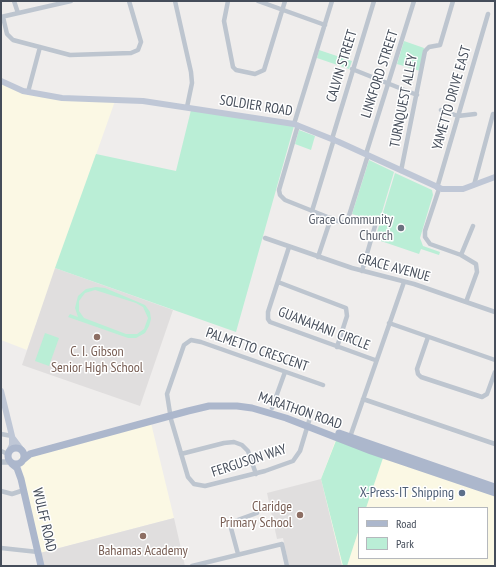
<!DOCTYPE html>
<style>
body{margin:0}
#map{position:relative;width:496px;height:567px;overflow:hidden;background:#efedec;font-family:"PT Sans Narrow",sans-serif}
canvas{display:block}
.frame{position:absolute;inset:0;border:2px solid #454d5a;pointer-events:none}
.legend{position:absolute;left:358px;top:507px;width:130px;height:52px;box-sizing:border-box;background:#fff;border:1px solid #b5b8bd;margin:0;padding:5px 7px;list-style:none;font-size:12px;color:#454d5a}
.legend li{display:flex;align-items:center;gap:8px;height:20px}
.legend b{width:20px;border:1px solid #b5b8bd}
</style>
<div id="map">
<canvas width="496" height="567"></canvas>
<div class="frame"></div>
<ul class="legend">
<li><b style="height:5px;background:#acb7cc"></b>Road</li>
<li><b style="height:11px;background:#baeed6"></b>Park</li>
</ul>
</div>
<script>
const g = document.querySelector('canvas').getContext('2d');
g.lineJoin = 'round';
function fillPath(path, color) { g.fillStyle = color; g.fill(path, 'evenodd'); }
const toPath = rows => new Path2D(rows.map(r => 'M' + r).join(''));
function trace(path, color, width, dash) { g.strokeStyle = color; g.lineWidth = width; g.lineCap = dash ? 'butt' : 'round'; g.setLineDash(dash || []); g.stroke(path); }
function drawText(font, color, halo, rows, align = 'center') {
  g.font = font + ' "PT Sans Narrow",sans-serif'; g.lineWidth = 3; g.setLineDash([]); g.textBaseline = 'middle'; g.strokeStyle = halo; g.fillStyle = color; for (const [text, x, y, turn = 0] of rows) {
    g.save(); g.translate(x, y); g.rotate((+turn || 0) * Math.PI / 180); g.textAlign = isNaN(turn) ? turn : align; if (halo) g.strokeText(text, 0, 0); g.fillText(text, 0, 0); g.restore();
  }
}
fillPath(toPath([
 [1,83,25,94,115,101,27,350,1,340],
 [151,423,174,518,40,553,19,457],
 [337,436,495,494,495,566,342,566,321,479],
 [359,508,487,508,487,558,359,558]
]), '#fbf8e4');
fillPath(toPath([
 [55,268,173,310,140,406,22,365],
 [321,479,342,566,289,566,283,538,277,539,267,493],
 [174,518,185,566,43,566,40,553]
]), '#e0dede');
fillPath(toPath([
 [404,41,424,48,420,71,397,64],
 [319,50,352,61,349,69,317,58],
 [191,110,294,126,236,332,55,268,96,154,176,171],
 [299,130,315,136,311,150,295,144],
 [369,160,394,172,379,222,352,214],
 [395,173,432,190,433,195,420,238,423,246,440,252,439,255,421,249,419,254,375,239],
 [96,287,105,288,145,305,150,312,151,319,149,326,145,333,136,338,128,338,68,317,70,314,78,317,75,308,78,296,86,289],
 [95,290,136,303,143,307,148,318,144,329,137,334,126,334,84,318,79,311,79,301,85,293],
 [45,333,59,338,49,366,35,361],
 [337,438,384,455,366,508,359,508,359,529,347,566,343,566,321,479]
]), '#baeed6');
trace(toPath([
 [14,1,18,13],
 [175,1,191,72,192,83,187,107],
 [228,1,224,21,233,67,236,70,255,74,264,70,285,1],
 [258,1,325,25],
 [1,17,71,1],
 [3,17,7,34,13,40,70,55,131,53,138,50,141,42,129,1],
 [352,69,417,95],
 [28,92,40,47],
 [441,110,458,116,475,114],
 [294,124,332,1],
 [298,125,279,190,280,195,285,200,340,222,347,222,368,155],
 [332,139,374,1],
 [366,154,414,1],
 [401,171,425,51,429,47,440,45,453,1],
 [474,185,493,114],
 [437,188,488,14],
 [439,189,425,231,425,237,430,244,461,255,476,264,477,272,466,302],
 [312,211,334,139],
 [265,238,352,268,414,284,495,312],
 [289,247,268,312,268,319,270,322,375,360],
 [461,255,473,226],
 [318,257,331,218],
 [362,271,375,226],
 [278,282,346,308,347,316,337,347],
 [389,323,495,360],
 [428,337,417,369,418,374,421,377,482,397,487,394,495,372],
 [363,399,495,444],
 [272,408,285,372],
 [170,413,167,394,184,345,191,340,201,342,323,385],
 [170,416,188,477,194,484,205,486,265,471,293,461,300,451,309,421],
 [1,434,12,436],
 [350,437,404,282],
 [1,451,8,454],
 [181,454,224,443,234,442,242,445,248,451,256,474],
 [1,491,12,494,24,490],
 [1,548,38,552],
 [238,554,231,528,232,522,257,513],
 [192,566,282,544,287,566]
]), '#bdc5cf', 4.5);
trace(toPath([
 [1,462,10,462]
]), '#bdc5cf', 5.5);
trace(toPath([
 [1,81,23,91,62,98,143,101,294,124,339,142,442,189,463,189,495,177],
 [1,391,12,436,12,445,9,451],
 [12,437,21,449]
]), '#bfc7d6', 6);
trace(toPath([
 [339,433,495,487],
 '8 456a8 8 0 1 1 16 0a8 8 0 1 1-16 0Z',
 [24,459,30,454,188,411,209,406,237,406,252,408,286,418,371,451,495,493],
 [12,464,17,468,21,479,41,566]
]), '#acb7cc', 7);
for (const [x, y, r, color] of [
 [401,228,4,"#6b7280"],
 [97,337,4,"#8d6e63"],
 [462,493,4,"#5c6f8a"],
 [300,515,4,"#8d6e63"],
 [143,536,4,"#8d6e63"]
]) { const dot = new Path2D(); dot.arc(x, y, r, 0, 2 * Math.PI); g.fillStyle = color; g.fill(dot); trace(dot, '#fff', 1.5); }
drawText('14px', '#454d5a', '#fff', [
 ["CALVIN STREET",342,66,-73],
 ["LINKFORD STREET",380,74,-72],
 ["YAMETTO DRIVE EAST",452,98,-74],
 ["TURNQUEST ALLEY",404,101,-79],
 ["SOLDIER ROAD",256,106,9],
 ["GRACE AVENUE",394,268,15],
 ["GUANAHANI CIRCLE",324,329,21],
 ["PALMETTO CRESCENT",257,350,19],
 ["MARATHON ROAD",300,411,19],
 ["FERGUSON WAY",249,461,-18],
 ["WULFF ROAD",44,520,77]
]);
drawText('14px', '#5b616d', '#fff', [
 ["Grace Community",393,220],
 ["Church",393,236]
], 'right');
drawText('14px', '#785e54', '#fff', [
 ["C. I. Gibson",97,352],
 ["Senior High School",97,368],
 ["Claridge",292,507,"right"],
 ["Primary School",292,523,"right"],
 ["Bahamas Academy",143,551]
]);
drawText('14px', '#4e5e75', '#fff', [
 ["X-Press-IT Shipping",454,493]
], 'right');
</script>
